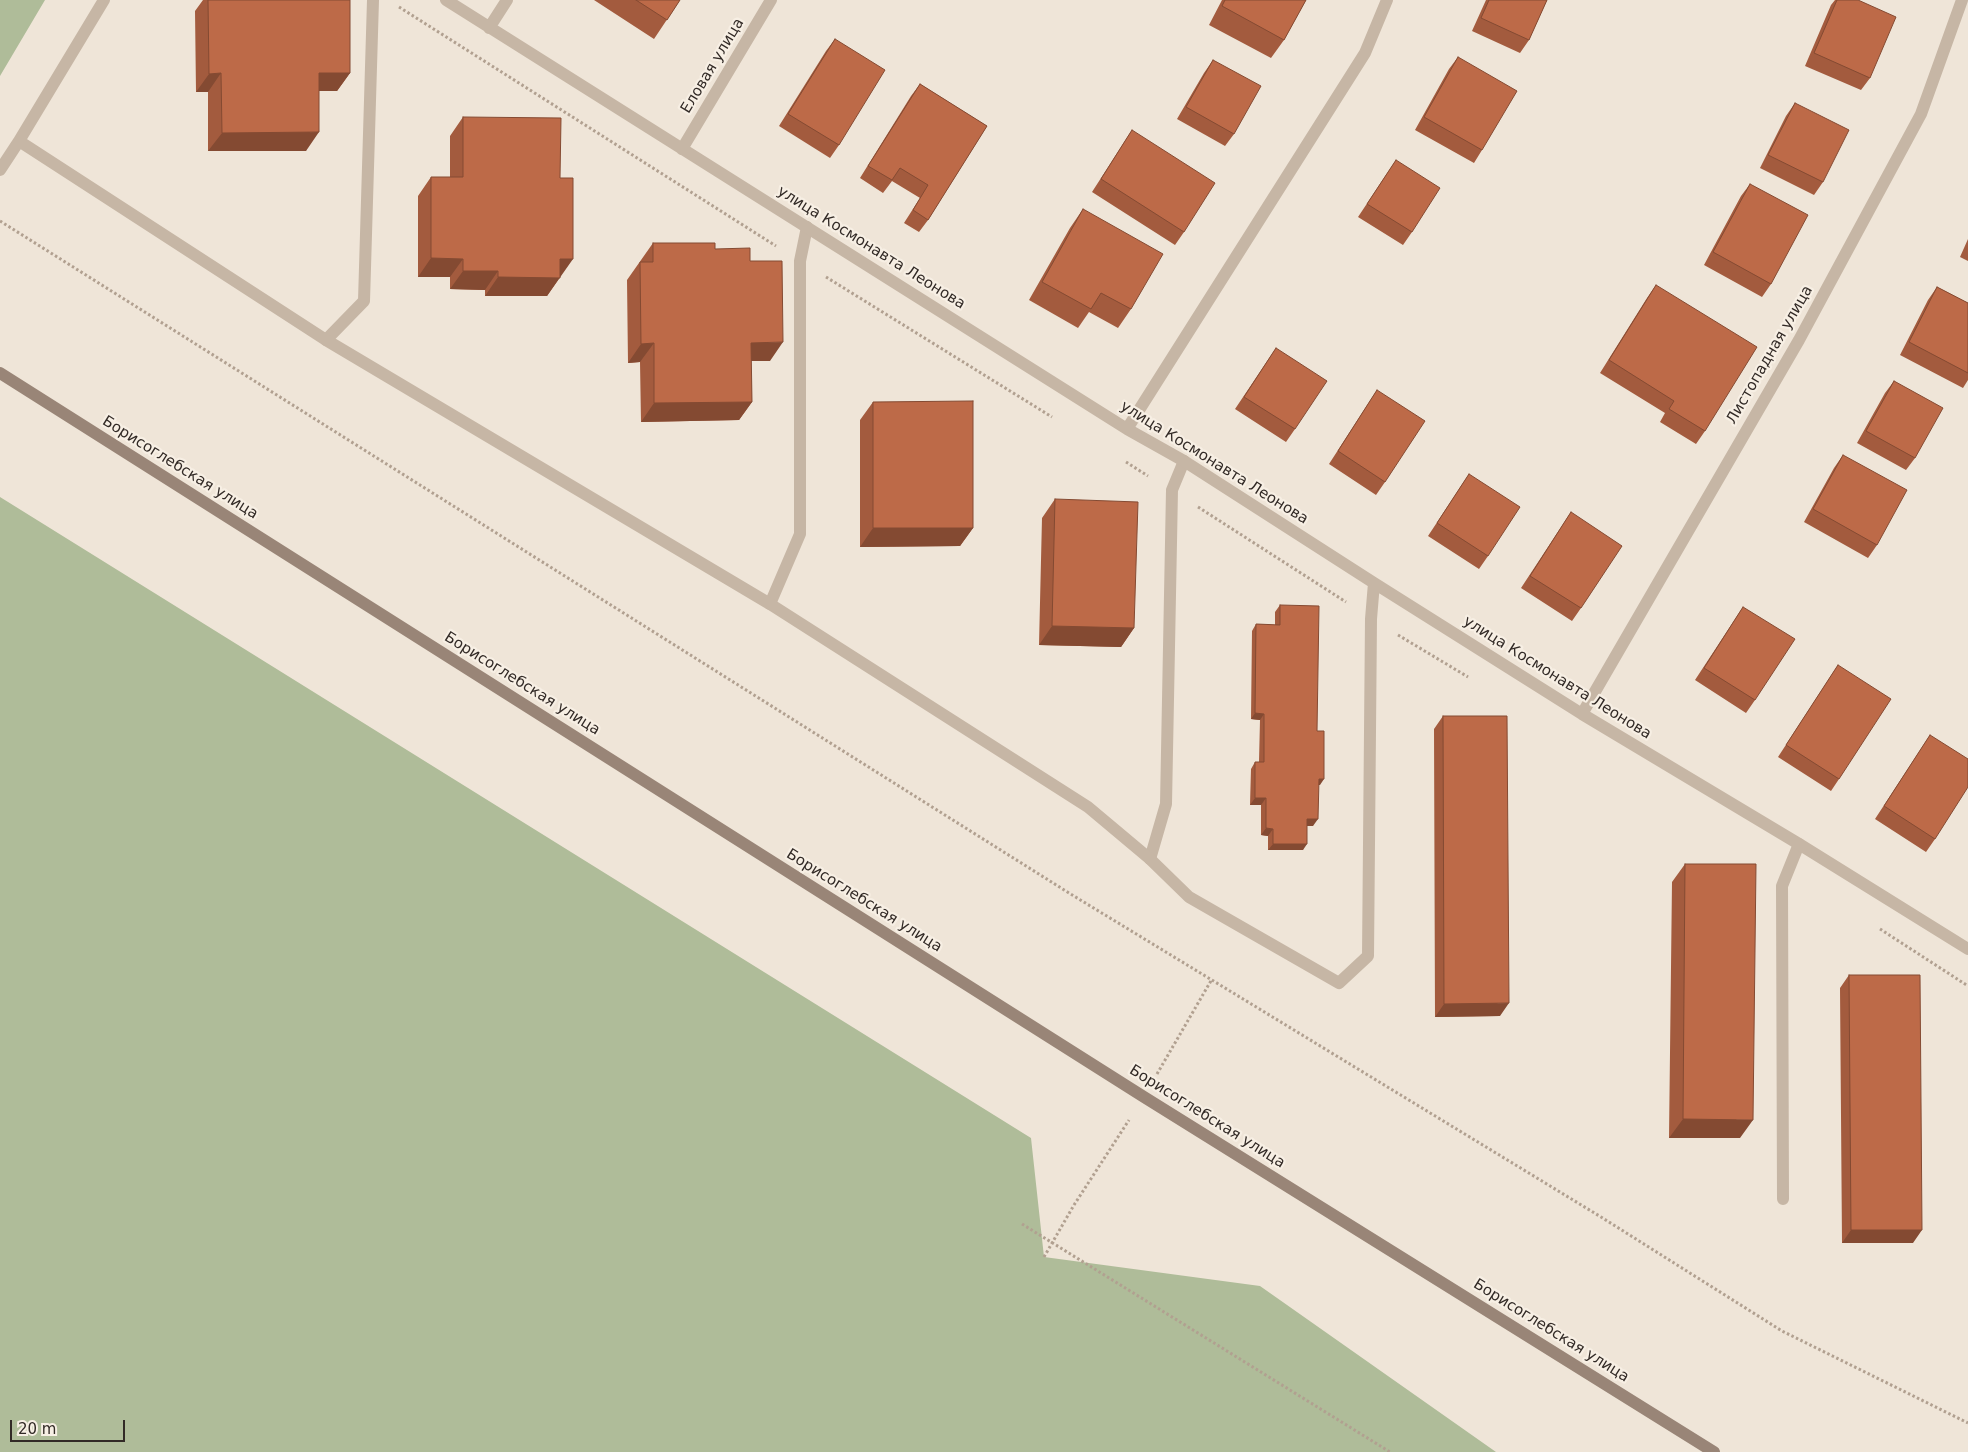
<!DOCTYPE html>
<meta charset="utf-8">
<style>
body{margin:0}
#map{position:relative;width:1968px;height:1452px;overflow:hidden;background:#efe5d8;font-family:"DejaVu Sans",sans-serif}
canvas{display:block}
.scale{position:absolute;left:10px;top:1420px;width:115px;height:22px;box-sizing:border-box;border:2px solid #322a26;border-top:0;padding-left:6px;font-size:15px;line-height:18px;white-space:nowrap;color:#322a26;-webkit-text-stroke:4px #f7efe4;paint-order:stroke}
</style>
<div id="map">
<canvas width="1968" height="1452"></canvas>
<div class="scale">20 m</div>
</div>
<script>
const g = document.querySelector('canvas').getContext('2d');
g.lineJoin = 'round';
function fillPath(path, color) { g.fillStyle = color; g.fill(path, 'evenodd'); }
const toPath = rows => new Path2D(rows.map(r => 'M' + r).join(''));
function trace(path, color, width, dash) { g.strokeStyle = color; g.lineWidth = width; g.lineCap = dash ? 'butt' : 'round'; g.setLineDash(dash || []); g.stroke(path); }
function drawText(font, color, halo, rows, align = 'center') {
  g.font = font + ' "DejaVu Sans",sans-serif'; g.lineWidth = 4.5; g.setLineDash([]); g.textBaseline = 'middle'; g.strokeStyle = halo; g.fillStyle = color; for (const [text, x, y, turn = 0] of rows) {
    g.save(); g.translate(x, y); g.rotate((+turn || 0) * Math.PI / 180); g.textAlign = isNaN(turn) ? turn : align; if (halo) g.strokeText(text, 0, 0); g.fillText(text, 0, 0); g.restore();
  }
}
fillPath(toPath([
 [0,0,45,0,0,76],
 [0,497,1031,1138,1044,1257,1260,1286,1496,1452,0,1452]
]), '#afbc99');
trace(toPath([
 [399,7,776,246],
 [0,221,1069,893,1601,1217,1782,1331,1968,1423],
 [826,277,1052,417],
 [1126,462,1148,476],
 [1198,507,1346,602],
 [1398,635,1468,677],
 [1880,929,1968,986],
 [1157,1074,1212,979],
 [1022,1224,1390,1452],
 [1044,1257,1074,1205,1129,1120]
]), '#b1a090', 3, [2.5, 2.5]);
trace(toPath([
 [326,340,364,301,373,0],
 [770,604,800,534,800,261,807,227],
 [1150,859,1166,804,1172,490,1184,461],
 [1783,1199,1782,886,1799,844]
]), '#c6b6a5', 12);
trace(toPath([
 [446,0,1127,429,1184,461,1374,583,1582,714,1799,844,1968,949],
 [489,28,507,0],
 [19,141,326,340,770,604,1088,807,1150,859,1189,897,1339,983,1368,956,1371,619,1374,583],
 [682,149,771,0],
 [0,170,19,141,104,0],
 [1127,429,1365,53,1387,0],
 [1582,714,1799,340,1921,114,1962,0]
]), '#c6b6a5', 12);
trace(toPath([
 [0,373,1144,1097,1714,1452]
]), '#998577', 12);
fillPath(toPath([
 [203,0,350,0,350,73,337,91,319,91,306,151,208,151,208,92,196,92,195,11],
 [594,0,680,0,654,39],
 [1222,0,1306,0,1284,40,1271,58,1209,25],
 [1486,0,1547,0,1529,40,1520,53,1472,31],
 [1835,0,1837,0,1870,78,1861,90,1805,66,1831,5],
 [835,39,839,145,830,158,779,126,826,51],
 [1458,57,1482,150,1474,163,1415,130,1449,69],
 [1213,60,1234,134,1225,146,1177,119,1204,73],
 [920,84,987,126,928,220,919,232,904,223,920,198,892,181,883,193,860,178,911,96],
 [1795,103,1823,182,1814,195,1760,168,1786,116],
 [463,117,560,277,547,296,485,296,485,290,450,289,450,277,418,277,418,196,431,177,450,177,450,136],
 [1132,130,1184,232,1175,245,1092,192],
 [1396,160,1412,232,1403,245,1358,217],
 [1750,184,1771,284,1762,297,1704,265,1741,196],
 [1083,209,1131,309,1118,328,1089,312,1078,328,1029,300,1070,228],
 [1968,239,1968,261,1960,257],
 [653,243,715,249,750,261,770,361,751,361,752,402,739,420,641,422,640,362,628,363,627,280],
 [1656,285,1705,431,1696,444,1660,422,1665,413,1600,373,1647,298],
 [1937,287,1968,303,1968,380,1963,388,1900,355,1928,300],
 [1276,348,1295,429,1286,442,1235,409],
 [1894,381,1915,458,1906,470,1857,443,1885,393],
 [1377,390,1385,482,1376,495,1329,464],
 [873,402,973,528,960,546,860,547,860,420],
 [1843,455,1877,545,1868,558,1804,522,1834,468],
 [1469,474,1488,556,1479,569,1428,536],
 [1055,499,1134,628,1121,647,1039,645,1042,518],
 [1571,512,1581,608,1572,621,1521,588],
 [1280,605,1317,731,1320,785,1318,785,1313,826,1307,826,1303,850,1268,850,1268,836,1261,835,1261,805,1250,805,1251,769,1255,762,1259,762,1260,720,1251,719,1252,631,1256,624,1275,625,1275,612],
 [1743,607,1755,700,1746,713,1695,680],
 [1838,665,1839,779,1831,791,1778,757],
 [1443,716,1500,1016,1435,1017,1434,729],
 [1930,735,1935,839,1926,852,1875,819],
 [1685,864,1740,1138,1669,1138,1672,882],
 [1849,975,1913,1243,1842,1243,1840,988]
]), '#a35b3e');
fillPath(toPath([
 [221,73,208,92,196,92,209,74],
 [319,73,350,73,337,91,306,91],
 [319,132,306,151,208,151,222,133],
 [431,258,463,259,450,277,418,277],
 [560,259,573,259,547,296,485,296,498,277],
 [463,271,498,271,485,290,450,289],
 [783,342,770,361,738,361,751,343],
 [654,343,640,362,628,363,641,344],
 [752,402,739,420,641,422,654,403],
 [873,528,973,528,960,546,860,547],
 [1052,626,1134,628,1121,647,1039,645],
 [1255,713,1264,714,1260,720,1251,719],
 [1319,779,1324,779,1320,785,1314,785],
 [1255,798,1266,798,1261,805,1250,805],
 [1307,819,1318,819,1313,826,1303,826],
 [1266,828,1273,829,1268,836,1261,835],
 [1273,844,1307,844,1303,850,1268,850],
 [1509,1003,1500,1016,1435,1017,1444,1004],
 [1683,1119,1753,1120,1740,1138,1669,1138],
 [1851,1230,1922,1230,1913,1243,1842,1243]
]), '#844a32');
const building = toPath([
 [208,0,350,0,350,73,319,73,319,132,222,133,221,73,209,74,208,0],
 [636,0,680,0,667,20,636,0],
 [1225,0,1306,0,1284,40,1222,6,1225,0],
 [1489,0,1547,0,1529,40,1481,18,1489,0],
 [1837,0,1858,0,1896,17,1870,78,1814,53,1837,0],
 [835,39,885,70,839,145,788,114,835,39],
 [1458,57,1517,91,1482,150,1424,117,1458,57],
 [1213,60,1261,86,1234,134,1186,107,1213,60],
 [920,84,987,126,928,220,913,210,928,185,900,168,892,180,868,166,920,84],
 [1795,103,1849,130,1823,182,1768,155,1795,103],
 [463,117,561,118,560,178,573,178,573,259,560,259,560,278,498,277,498,271,463,271,463,259,431,258,431,177,463,177,463,117],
 [1132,130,1215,183,1184,232,1101,179,1132,130],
 [1396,160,1440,188,1412,232,1367,204,1396,160],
 [1750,184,1808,215,1771,284,1713,252,1750,184],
 [1083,209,1163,254,1131,309,1101,293,1091,309,1042,282,1083,209],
 [653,243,715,243,715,249,750,248,750,261,782,261,783,342,751,343,752,402,654,403,654,343,641,344,640,262,653,262,653,243],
 [1656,285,1757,347,1705,431,1669,409,1674,401,1609,360,1656,285],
 [1937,287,1968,303,1968,373,1909,342,1937,287],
 [1276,348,1327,381,1295,429,1244,397,1276,348],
 [1894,381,1943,408,1915,458,1866,431,1894,381],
 [1377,390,1425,421,1385,482,1338,451,1377,390],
 [973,401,973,528,873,528,873,402,973,401],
 [1843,455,1907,490,1877,545,1813,509,1843,455],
 [1469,474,1520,507,1488,556,1437,523,1469,474],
 [1055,499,1138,502,1134,628,1052,626,1055,499],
 [1571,512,1622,546,1581,608,1530,576,1571,512],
 [1280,605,1319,606,1317,731,1324,731,1324,779,1319,779,1318,819,1307,819,1307,844,1273,844,1273,829,1266,828,1266,798,1255,798,1255,762,1264,762,1264,714,1255,713,1256,624,1280,625,1280,605],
 [1743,607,1795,639,1755,700,1704,668,1743,607],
 [1838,665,1891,699,1839,779,1786,745,1838,665],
 [1443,716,1507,716,1509,1003,1444,1004,1443,716],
 [1930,735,1968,759,1968,787,1935,839,1884,806,1930,735],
 [1685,864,1756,864,1753,1120,1683,1119,1685,864],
 [1849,975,1920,975,1922,1230,1851,1230,1849,975]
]);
fillPath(building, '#bd6a48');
trace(building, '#844a32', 1);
drawText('15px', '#322a26', '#f7efe4', [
 ["Еловая улица",713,66,-59],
 ["улица Космонавта Леонова",871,248,32],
 ["Листопадная улица",1770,355,-60],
 ["улица Космонавта Леонова",1214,463,32],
 ["Борисоглебская улица",180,468,32],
 ["улица Космонавта Леонова",1557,678,32],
 ["Борисоглебская улица",522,684,32],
 ["Борисоглебская улица",864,901,32],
 ["Борисоглебская улица",1207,1117,32],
 ["Борисоглебская улица",1551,1331,32]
]);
</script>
